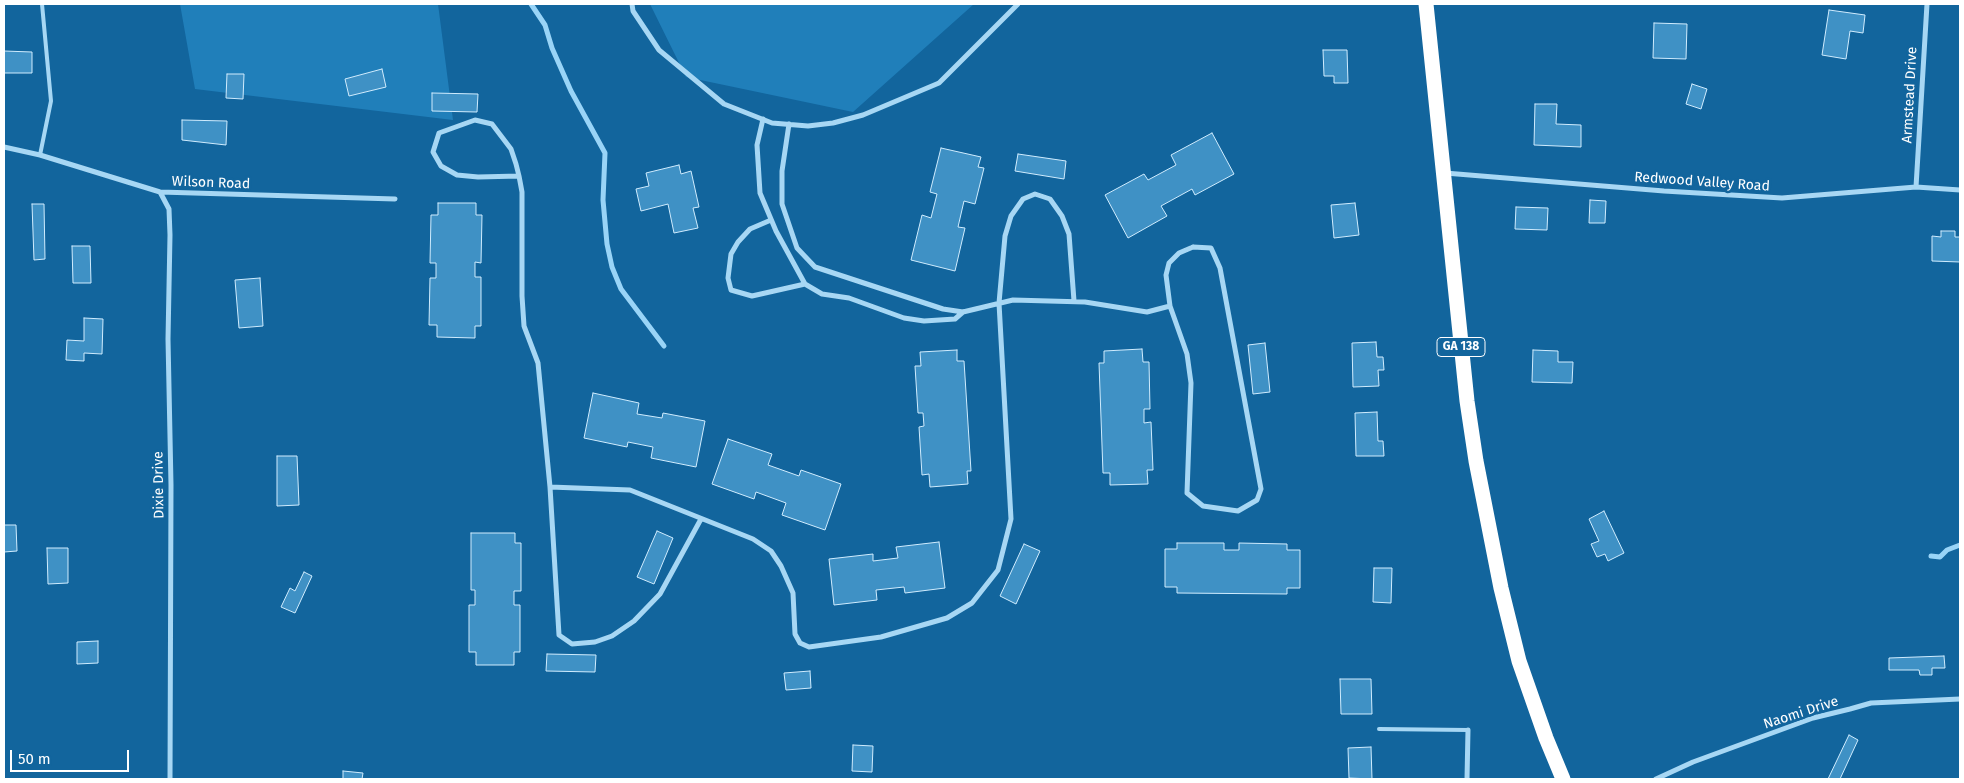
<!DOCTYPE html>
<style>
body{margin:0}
#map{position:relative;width:1964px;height:783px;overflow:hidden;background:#12659d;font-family:"Fira Sans",sans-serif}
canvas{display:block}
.frame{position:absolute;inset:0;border:5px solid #fff;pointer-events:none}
.scale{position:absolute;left:10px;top:750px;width:119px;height:22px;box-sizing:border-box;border:2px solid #fff;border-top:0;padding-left:6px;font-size:15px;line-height:18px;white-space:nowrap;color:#fff;-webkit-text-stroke:4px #12659d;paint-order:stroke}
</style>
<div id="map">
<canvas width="1964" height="783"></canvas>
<div class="frame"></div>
<div class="scale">50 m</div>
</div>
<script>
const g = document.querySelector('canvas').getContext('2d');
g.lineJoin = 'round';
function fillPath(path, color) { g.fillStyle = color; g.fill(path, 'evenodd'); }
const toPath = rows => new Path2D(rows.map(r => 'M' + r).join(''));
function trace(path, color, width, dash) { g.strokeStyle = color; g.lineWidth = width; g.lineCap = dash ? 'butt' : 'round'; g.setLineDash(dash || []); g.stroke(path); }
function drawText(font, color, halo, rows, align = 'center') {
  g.font = font + ' "Fira Sans",sans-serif'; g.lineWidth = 5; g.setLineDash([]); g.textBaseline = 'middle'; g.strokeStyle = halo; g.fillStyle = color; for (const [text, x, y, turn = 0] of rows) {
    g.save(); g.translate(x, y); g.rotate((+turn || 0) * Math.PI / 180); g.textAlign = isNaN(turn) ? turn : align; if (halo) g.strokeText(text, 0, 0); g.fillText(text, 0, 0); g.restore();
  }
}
fillPath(toPath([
 [180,4,438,4,453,120,195,89],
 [650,4,974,4,853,112,686,77]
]), '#207fba');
trace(toPath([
 [531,4,545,25,552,48,571,91,605,153,603,200,607,244,612,267,621,289,664,346],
 [1931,556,1940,557,1947,550,1960,545]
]), '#99d4f7', 5);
const building = toPath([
 [1829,10,1865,15,1863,33,1850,31,1846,59,1822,55,1829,10],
 [1654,23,1687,24,1686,59,1653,58,1654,23],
 [1323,50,1347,50,1348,83,1334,83,1334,76,1324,76,1323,50],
 [4,51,32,52,32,73,4,73,4,51],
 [382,69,386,87,349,96,345,79,382,69],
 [227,74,244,74,243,99,226,98,227,74],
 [1692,84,1707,89,1701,109,1686,104,1692,84],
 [432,93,478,94,477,112,432,111,432,93],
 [1535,104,1557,104,1556,124,1581,125,1581,147,1534,145,1535,104],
 [182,120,227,121,226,145,182,140,182,120],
 [1212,133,1234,174,1195,195,1192,189,1161,206,1167,216,1128,238,1105,195,1144,174,1148,180,1176,165,1171,155,1212,133],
 [941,148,981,157,978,167,984,168,975,204,964,201,958,227,965,228,955,271,911,260,922,215,931,218,937,194,930,192,941,148],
 [1018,154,1066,161,1064,179,1015,171,1018,154],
 [679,165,681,174,691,171,699,207,693,208,698,228,674,233,668,204,641,211,636,189,649,186,646,173,679,165],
 [1590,200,1606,201,1605,223,1589,223,1590,200],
 [438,203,476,203,476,215,482,215,481,263,475,262,475,277,481,277,481,326,475,326,475,338,437,337,437,325,429,325,430,278,436,278,436,263,430,263,431,215,438,215,438,203],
 [1355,203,1359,235,1334,238,1331,205,1355,203],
 [32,204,44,204,45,259,34,260,32,204],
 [1516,207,1548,208,1547,230,1515,229,1516,207],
 [1941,231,1955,231,1955,237,1960,237,1960,262,1932,261,1932,236,1941,237,1941,231],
 [72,246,90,246,91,283,73,283,72,246],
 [260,278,263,326,239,328,235,280,260,278],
 [84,318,103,319,102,354,84,353,84,361,66,360,67,340,84,341,84,318],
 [1376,342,1377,357,1383,357,1384,370,1378,370,1379,386,1353,387,1352,343,1376,342],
 [1265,343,1270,392,1253,394,1248,345,1265,343],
 [1142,349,1143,362,1149,362,1150,409,1144,409,1144,423,1151,422,1153,470,1147,470,1148,484,1110,485,1110,473,1103,473,1099,363,1104,363,1104,351,1142,349],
 [957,350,957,361,964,361,971,471,967,471,968,484,930,487,929,474,922,475,919,427,924,426,923,413,918,413,915,366,921,366,920,352,957,350],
 [1533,350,1558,351,1558,362,1573,362,1572,383,1532,382,1533,350],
 [593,393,639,403,637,414,662,418,663,413,705,421,696,467,651,458,653,447,628,442,627,447,584,438,593,393],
 [1377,412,1378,441,1383,441,1384,456,1356,456,1355,413,1377,412],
 [728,439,772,454,768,465,799,476,801,470,841,484,825,530,782,515,786,503,756,492,754,499,712,484,728,439],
 [277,456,297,456,299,505,277,506,277,456],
 [1604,511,1624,553,1608,561,1605,554,1597,557,1591,544,1599,541,1589,519,1604,511],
 [4,525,16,525,17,551,4,552,4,525],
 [657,531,673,538,654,584,637,577,657,531],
 [471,533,515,533,515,543,521,543,521,591,514,591,514,605,520,605,520,652,514,652,514,665,476,665,476,652,469,652,469,605,475,605,475,590,471,590,471,533],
 [939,542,945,588,905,593,904,587,876,590,877,600,834,605,829,559,873,554,873,561,898,558,896,547,939,542],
 [1177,543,1224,543,1224,550,1239,550,1239,543,1287,544,1287,550,1300,550,1300,588,1287,588,1287,594,1177,593,1177,587,1165,587,1165,549,1177,549,1177,543],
 [1024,544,1040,551,1016,604,1000,596,1024,544],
 [47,548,68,548,68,583,48,584,47,548],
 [1374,568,1392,568,1391,603,1373,602,1374,568],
 [304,572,312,576,295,613,281,607,290,588,295,591,304,572],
 [98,641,98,663,77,664,77,642,98,641],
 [547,654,596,655,595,672,546,671,547,654],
 [1944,656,1945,668,1932,668,1932,675,1920,675,1919,670,1889,670,1889,658,1944,656],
 [810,671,811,688,786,690,784,673,810,671],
 [1340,679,1371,679,1372,714,1341,714,1340,679],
 [1849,735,1858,740,1840,779,1828,779,1849,735],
 [853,745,873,746,872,772,852,771,853,745],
 [1371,747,1372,779,1349,778,1348,748,1371,747],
 [343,771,363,773,362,779,343,779,343,771]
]);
fillPath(building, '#3f91c5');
trace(building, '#d0ecfe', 1);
trace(toPath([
 [40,155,51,101,42,4],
 [1379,729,1468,730]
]), '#a7d7f4', 4);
trace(toPath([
 [632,4,633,11,659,50,724,104,772,123,808,126,833,123,863,115,939,83,1018,4],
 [763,119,757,145,760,193,776,231,805,284,822,294,849,298,904,318,924,321,955,319,963,312],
 [789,124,782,171,782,204,797,248,815,267,943,309,963,312,1013,300,1085,302,1147,312,1170,306],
 [4,147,40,155,160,192,395,199],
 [1445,173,1664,191,1782,198,1916,187,1960,190],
 [519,176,478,177,457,175,441,166,433,152,439,133,475,120,492,124,511,149,516,164,519,176,522,192,522,296,524,326,538,363,550,487,559,635,572,644,595,642,612,636,634,621,660,594,701,519],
 [1916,187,1927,4],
 [160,192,169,209,170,235,168,339,171,485,170,779],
 [771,220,750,229,738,242,731,254,728,278,731,290,752,296,805,284],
 [1193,247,1211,248,1220,268,1261,489,1257,500,1238,511,1203,506,1187,493,1191,383,1187,354,1170,306,1166,275,1169,263,1179,253,1193,247],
 [550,487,630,490,753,539,771,551,781,566,793,593,795,634,800,643,809,647,881,637,947,618,972,603,998,570,1011,519,999,303,1005,236,1011,216,1023,199,1035,194,1050,199,1062,216,1069,234,1074,301],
 [1467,779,1468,730],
 [1656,779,1693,762,1813,718,1850,709,1871,703,1960,699]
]), '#a7d7f4', 5);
trace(toPath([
 [1426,4,1467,401,1476,461,1501,588,1519,661,1546,738,1563,779]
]), '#fff', 15);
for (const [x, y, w] of [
 [1461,347,48]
]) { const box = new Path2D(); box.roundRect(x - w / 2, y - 9.5, w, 19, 4); g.fillStyle = '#12659d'; g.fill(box); trace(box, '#fff', 1); }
drawText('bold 12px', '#fff', null, [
 ["GA 138",1461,347]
]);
drawText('14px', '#fff', '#12659d', [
 ["Armstead Drive",1910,95,-87],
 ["Redwood Valley Road",1702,182,4],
 ["Wilson Road",211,183,2],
 ["Dixie Drive",159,485,-91],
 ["Naomi Drive",1801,713,-18]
]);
</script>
